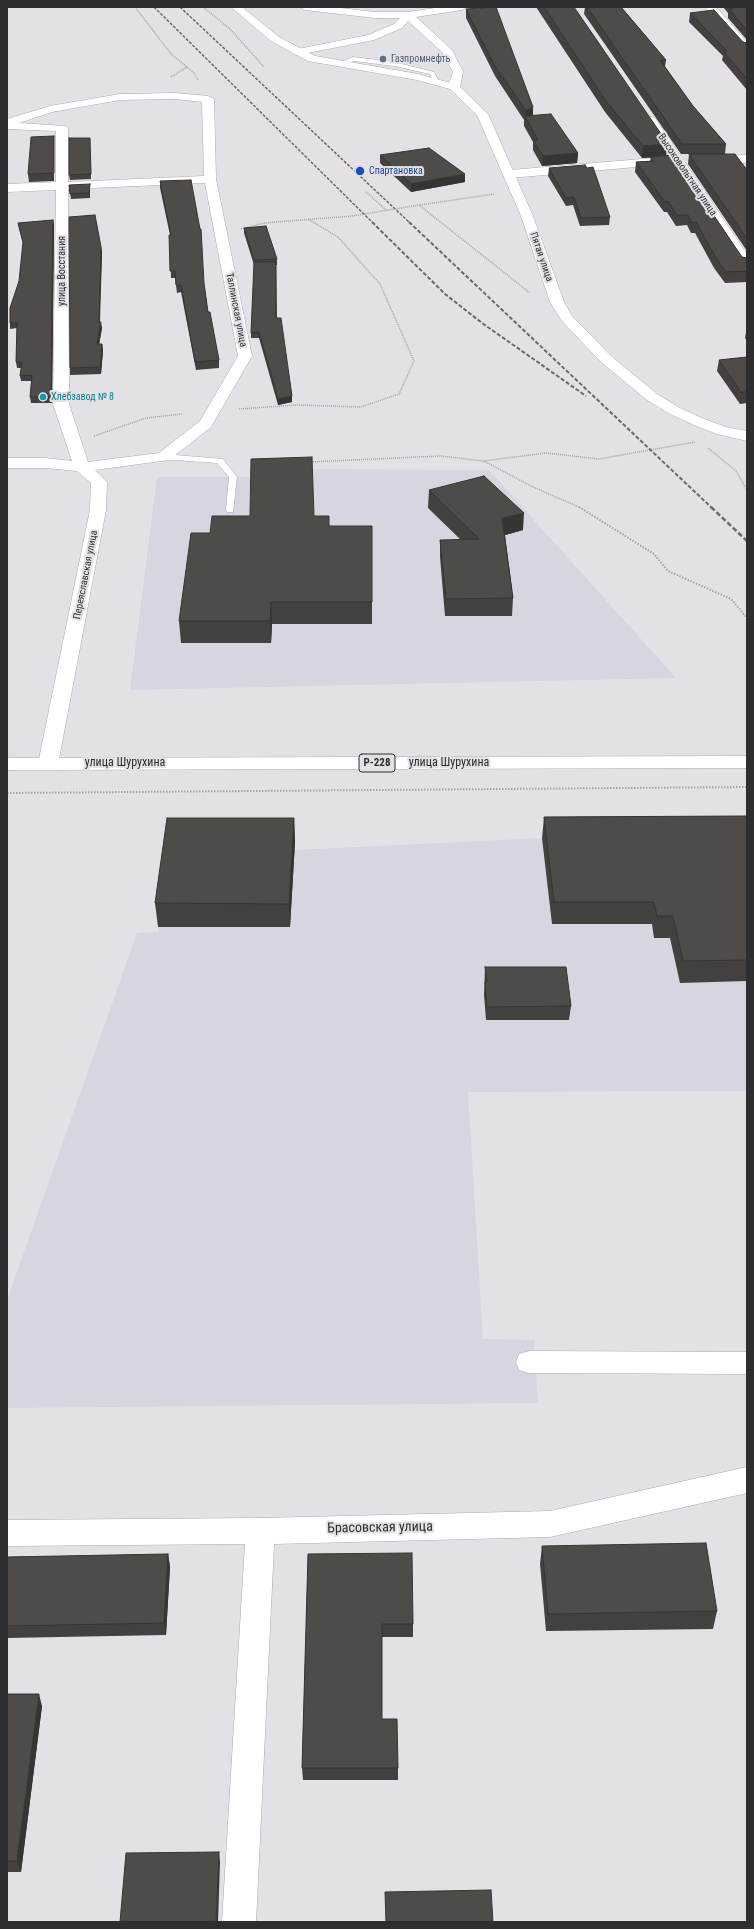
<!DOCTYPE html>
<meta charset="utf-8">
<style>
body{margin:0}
#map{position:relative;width:754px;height:1929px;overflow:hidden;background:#e3e1e6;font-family:"Roboto Condensed",sans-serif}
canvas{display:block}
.frame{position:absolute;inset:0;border:8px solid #2e2d2f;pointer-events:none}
</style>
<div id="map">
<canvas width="754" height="1929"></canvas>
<div class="frame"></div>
</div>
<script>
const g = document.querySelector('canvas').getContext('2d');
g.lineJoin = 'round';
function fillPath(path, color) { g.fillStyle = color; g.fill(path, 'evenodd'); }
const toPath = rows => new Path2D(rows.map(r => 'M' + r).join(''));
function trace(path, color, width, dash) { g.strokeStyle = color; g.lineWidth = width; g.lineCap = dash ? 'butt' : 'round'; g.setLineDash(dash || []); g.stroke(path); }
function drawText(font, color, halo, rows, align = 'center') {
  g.font = font + ' "Roboto Condensed",sans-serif'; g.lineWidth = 4; g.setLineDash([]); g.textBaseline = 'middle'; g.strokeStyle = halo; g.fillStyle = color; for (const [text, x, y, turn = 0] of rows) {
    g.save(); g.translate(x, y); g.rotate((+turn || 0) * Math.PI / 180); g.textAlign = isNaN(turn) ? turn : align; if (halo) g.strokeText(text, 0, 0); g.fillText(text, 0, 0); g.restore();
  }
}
fillPath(toPath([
 [297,469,489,470,676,678,130,690,157,477,292,477],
 [747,837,747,1091,468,1092,483,1339,534,1340,538,1403,7,1408,7,1300,137,933,158,932,158,927,295,850,542,838]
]), '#d8d5e0');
const service = toPath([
 [353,57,394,62,434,72,439,82,434,83,430,74,394,66,354,61,340,66,337,64,353,57],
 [163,454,223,459,237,477,233,512,227,512,226,510,229,477,217,463,160,459,159,457,163,454]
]);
const minor = toPath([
 [300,7,332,7,375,12,408,12,442,7,467,7,462,10,416,17,452,50,463,72,460,87,458,89,450,89,448,87,453,72,442,52,408,21,402,28,374,40,297,55,293,54,292,52,293,50,368,35,394,24,400,18,375,18,305,10,300,7],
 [705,7,716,7,747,42,747,51,743,50,705,7],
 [175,93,208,96,214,99,216,179,252,356,211,427,169,460,95,470,107,482,106,510,58,764,55,768,48,770,41,768,38,764,90,510,91,483,77,471,46,468,7,468,7,458,46,458,72,461,53,404,56,190,7,192,7,184,56,182,56,131,7,129,7,119,50,106,120,94,175,93],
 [175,99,202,102,204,176,68,182,68,128,66,126,19,123,52,112,120,100,175,99],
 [205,183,238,356,200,421,159,453,88,462,69,404,68,189,205,183],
 [651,117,655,118,747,254,747,268,742,267,740,264,645,120,651,117],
 [747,155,747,163,708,164,702,160,708,156,747,155],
 [666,157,672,161,670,164,510,178,504,174,510,170,666,157],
 [529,1351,747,1352,747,1374,529,1373,519,1370,516,1362,519,1354,529,1351],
 [747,1467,747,1493,550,1537,274,1544,256,1922,222,1922,245,1544,7,1546,7,1520,260,1518,550,1511,747,1467]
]);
const tertiary = toPath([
 [231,7,242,7,279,37,315,56,418,74,458,85,488,114,533,216,564,302,572,316,611,356,657,394,680,408,704,419,726,427,747,431,747,441,717,434,694,425,670,414,647,400,601,362,562,321,550,302,521,216,477,115,450,89,417,80,308,61,271,41,231,7]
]);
const trunk = toPath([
 [747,756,747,768,7,770,7,758,747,756]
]);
trace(service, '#acaaaf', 1);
trace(minor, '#acaaaf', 1);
trace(tertiary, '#acaaaf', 1);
trace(trunk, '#acaaaf', 1);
trace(toPath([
 [135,7,171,54,194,73,198,80],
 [203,7,230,29,264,67],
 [171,77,187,67],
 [366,192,386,210],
 [419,205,530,293],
 [420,205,494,194],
 [241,229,264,223,352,216],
 [239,409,297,405,361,407,399,394,414,361,380,284,338,237,308,219],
 [94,436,146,418,182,414],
 [708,448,736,471,747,490],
 [484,461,531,486,581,508],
 [309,462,441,456,483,461,546,453,599,459,695,442]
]), '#a5a4a8', 1.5, [1, 1]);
trace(toPath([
 [579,507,654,554,668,571,731,599,747,618],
 [7,793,747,787]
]), '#a5a4a8', 2, [1.5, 1.5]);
fillPath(service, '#fff');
fillPath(minor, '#fff');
fillPath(tertiary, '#fff');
fillPath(trunk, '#fff');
trace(toPath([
 [154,7,373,223],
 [180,7,410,223]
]), '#6a696c', 1.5, [3, 1.5]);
trace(toPath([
 [372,222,445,294,482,323,586,396],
 [409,222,712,508]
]), '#6a696c', 2, [4, 2]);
trace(toPath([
 [711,507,747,541]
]), '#6a696c', 2.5, [5, 2.5]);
trace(toPath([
 [352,216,419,205]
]), '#a5a4a8', 1.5, [1, 1]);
fillPath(toPath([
 [536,7,574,7,666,156,642,158,605,112],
 [585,7,621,7,666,60,665,67,693,106,726,144,725,154,681,154,584,14],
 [723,7,747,7,747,40,728,18,728,13],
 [466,9,533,107,533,115,578,153,577,163,542,166,533,150,533,142,524,126,524,120,495,76,466,18],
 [690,13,743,42,747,43,747,90,722,60,723,56,689,22],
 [90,138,91,179,70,180,69,175],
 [54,144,54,181,29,182,28,174],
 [689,154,747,170,747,251,688,164],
 [380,155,465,182,411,192,380,163],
 [651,157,742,257,747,258,747,282,725,283,714,268,695,233,691,233,687,225,676,226,667,212,664,212,635,172,636,162,650,161],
 [549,168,610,217,609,225,580,226,573,205,566,206,548,176],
 [160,181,204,284,208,312,219,360,219,368,196,370,181,292,177,293,175,278,171,278,170,235,160,188],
 [69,185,90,190,90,198,71,199],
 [53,220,54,225,52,403,31,403,30,397,32,381,21,381,20,376,21,368,17,368,16,362,17,328,10,329,10,323,19,281,23,244,19,228,18,223],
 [244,228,277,259,277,265,276,265,277,318,292,396,292,402,278,405,259,338,251,338,251,333,254,265,244,233],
 [101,247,102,253,100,322,102,328,99,344,102,344,103,351,101,374,70,375,70,368],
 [747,327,747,341,745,338],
 [747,357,747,403,740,404,717,371,719,360],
 [429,490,523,530,505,535,513,598,512,616,445,616,440,557,440,540,461,540,428,508],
 [314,516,330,526,372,526,372,624,272,624,271,643,181,643,179,621,210,533],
 [747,816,747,981,680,983,670,938,654,938,652,924,552,924,542,838,544,817],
 [294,818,295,842,290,927,158,927,155,903],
 [485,967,571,1006,569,1020,486,1020,484,995],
 [542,1546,717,1611,713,1629,546,1631,540,1564],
 [168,1554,170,1567,166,1635,7,1638,7,1557],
 [308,1554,413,1624,413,1637,382,1637,382,1719,398,1768,398,1780,303,1780,302,1768],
 [7,1694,42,1706,21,1872,7,1872]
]), '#43403f');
fillPath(toPath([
 [533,107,533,117,525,117,526,111],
 [668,144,666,156,642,158,643,146],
 [578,153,577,163,542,166,543,156],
 [465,174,465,182,411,192,411,184],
 [90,184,90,198,89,193],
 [53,220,54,225,52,403,51,397],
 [101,247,102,253,99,328,99,322],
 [101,322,102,328,98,351,97,344],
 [102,344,103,351,101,374,100,367],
 [292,396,292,402,278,405,278,399],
 [524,513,523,530,502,536,502,518],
 [271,602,272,624,271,643,270,621],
 [294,818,295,842,290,927,289,904],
 [168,1554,170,1567,166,1635,164,1623],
 [39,1694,42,1706,21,1872,17,1861],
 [219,1852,220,1863,218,1922,216,1922]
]), '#373433');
const building = toPath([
 [496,7,533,107,526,111,495,66,466,9,496,7],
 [544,7,574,7,668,144,643,146,606,101,544,7],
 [587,7,621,7,666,60,660,60,693,106,726,144,682,144,587,7],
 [731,7,747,7,747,30,729,9,733,9,731,7],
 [714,10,743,42,747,43,747,79,723,51,727,51,690,13,714,10],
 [551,114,578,153,543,156,533,140,538,140,525,116,551,114],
 [54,136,54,173,28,174,31,137,54,136],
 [69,138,90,138,91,174,69,175,69,138],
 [429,148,465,174,411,184,380,155,429,148],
 [689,154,735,154,747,170,747,239,689,154],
 [673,155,742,257,747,258,747,271,726,272,716,258,696,222,692,223,688,215,677,215,668,201,665,202,636,162,654,161,651,157,673,155],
 [585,165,587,168,593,167,610,217,581,218,574,197,566,198,549,168,585,165],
 [191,180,200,229,201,229,204,283,208,312,210,312,219,360,195,362,181,285,176,285,175,271,170,271,169,235,171,235,160,181,191,180],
 [90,184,89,193,70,194,69,185,90,184],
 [95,215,101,247,99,322,101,322,97,344,102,344,100,367,70,368,69,217,95,215],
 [53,220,51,397,30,397,32,375,20,376,22,362,16,362,17,323,10,323,10,308,19,281,23,242,18,223,53,220],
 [266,226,277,259,254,260,244,228,266,226],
 [254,262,276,262,276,318,281,318,292,396,278,399,259,332,251,333,254,262],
 [747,357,747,392,741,392,719,360,747,357],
 [312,457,314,516,329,516,329,526,372,526,372,602,271,602,270,621,179,621,191,533,210,533,212,516,250,516,251,459,312,457],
 [484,476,524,513,502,518,513,598,446,599,440,540,479,539,429,490,484,476],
 [747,816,747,960,683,961,673,916,657,916,654,902,554,902,544,817,747,816],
 [167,818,294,818,289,904,155,903,167,818],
 [485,967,566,967,571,1006,487,1007,485,982,487,982,485,967],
 [706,1543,717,1611,548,1614,542,1546,706,1543],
 [412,1553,413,1624,382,1624,382,1719,397,1719,398,1768,302,1768,308,1554,412,1553],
 [168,1554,164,1623,7,1626,7,1557,168,1554],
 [7,1694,39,1694,17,1861,7,1861,7,1694],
 [219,1852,216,1922,120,1922,126,1853,219,1852],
 [491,1890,493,1922,386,1922,385,1892,491,1890]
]);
fillPath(building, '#4e4b49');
trace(building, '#373433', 1);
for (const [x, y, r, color] of [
 [383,59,4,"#5c6f8a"],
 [360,171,5,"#1a4fb4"],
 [43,397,4,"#0f9aa8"]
]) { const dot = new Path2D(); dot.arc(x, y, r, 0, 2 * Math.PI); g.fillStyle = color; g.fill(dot); trace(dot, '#e3e1e6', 1.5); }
drawText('10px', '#4e5e75', '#e3e1e6', [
 ["Газпромнефть",391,59]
], 'left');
drawText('10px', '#164399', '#e3e1e6', [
 ["Спартановка",369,171]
], 'left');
drawText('10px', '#2e2d2f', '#e3e1e6', [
 ["Высоковольтная улица",687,175,56],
 ["Пятая улица",541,257,71],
 ["улица Восстания",62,271,-90],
 ["Таллинская улица",236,310,79],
 ["Переяславская улица",86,575,-79]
]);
drawText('10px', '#0d838f', '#e3e1e6', [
 ["Хлебзавод № 8",51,397]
], 'left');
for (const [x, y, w] of [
 [377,763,36]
]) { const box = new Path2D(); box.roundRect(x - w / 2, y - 9, w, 18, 3); g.fillStyle = '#e3e1e6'; g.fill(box); trace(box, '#2e2d2f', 1); }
drawText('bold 11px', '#2e2d2f', null, [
 ["Р-228",377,763]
]);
drawText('12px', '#2e2d2f', '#e3e1e6', [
 ["улица Шурухина",125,763],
 ["улица Шурухина",449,763]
]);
drawText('14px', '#2e2d2f', '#e3e1e6', [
 ["Брасовская улица",380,1528,-1]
]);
</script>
